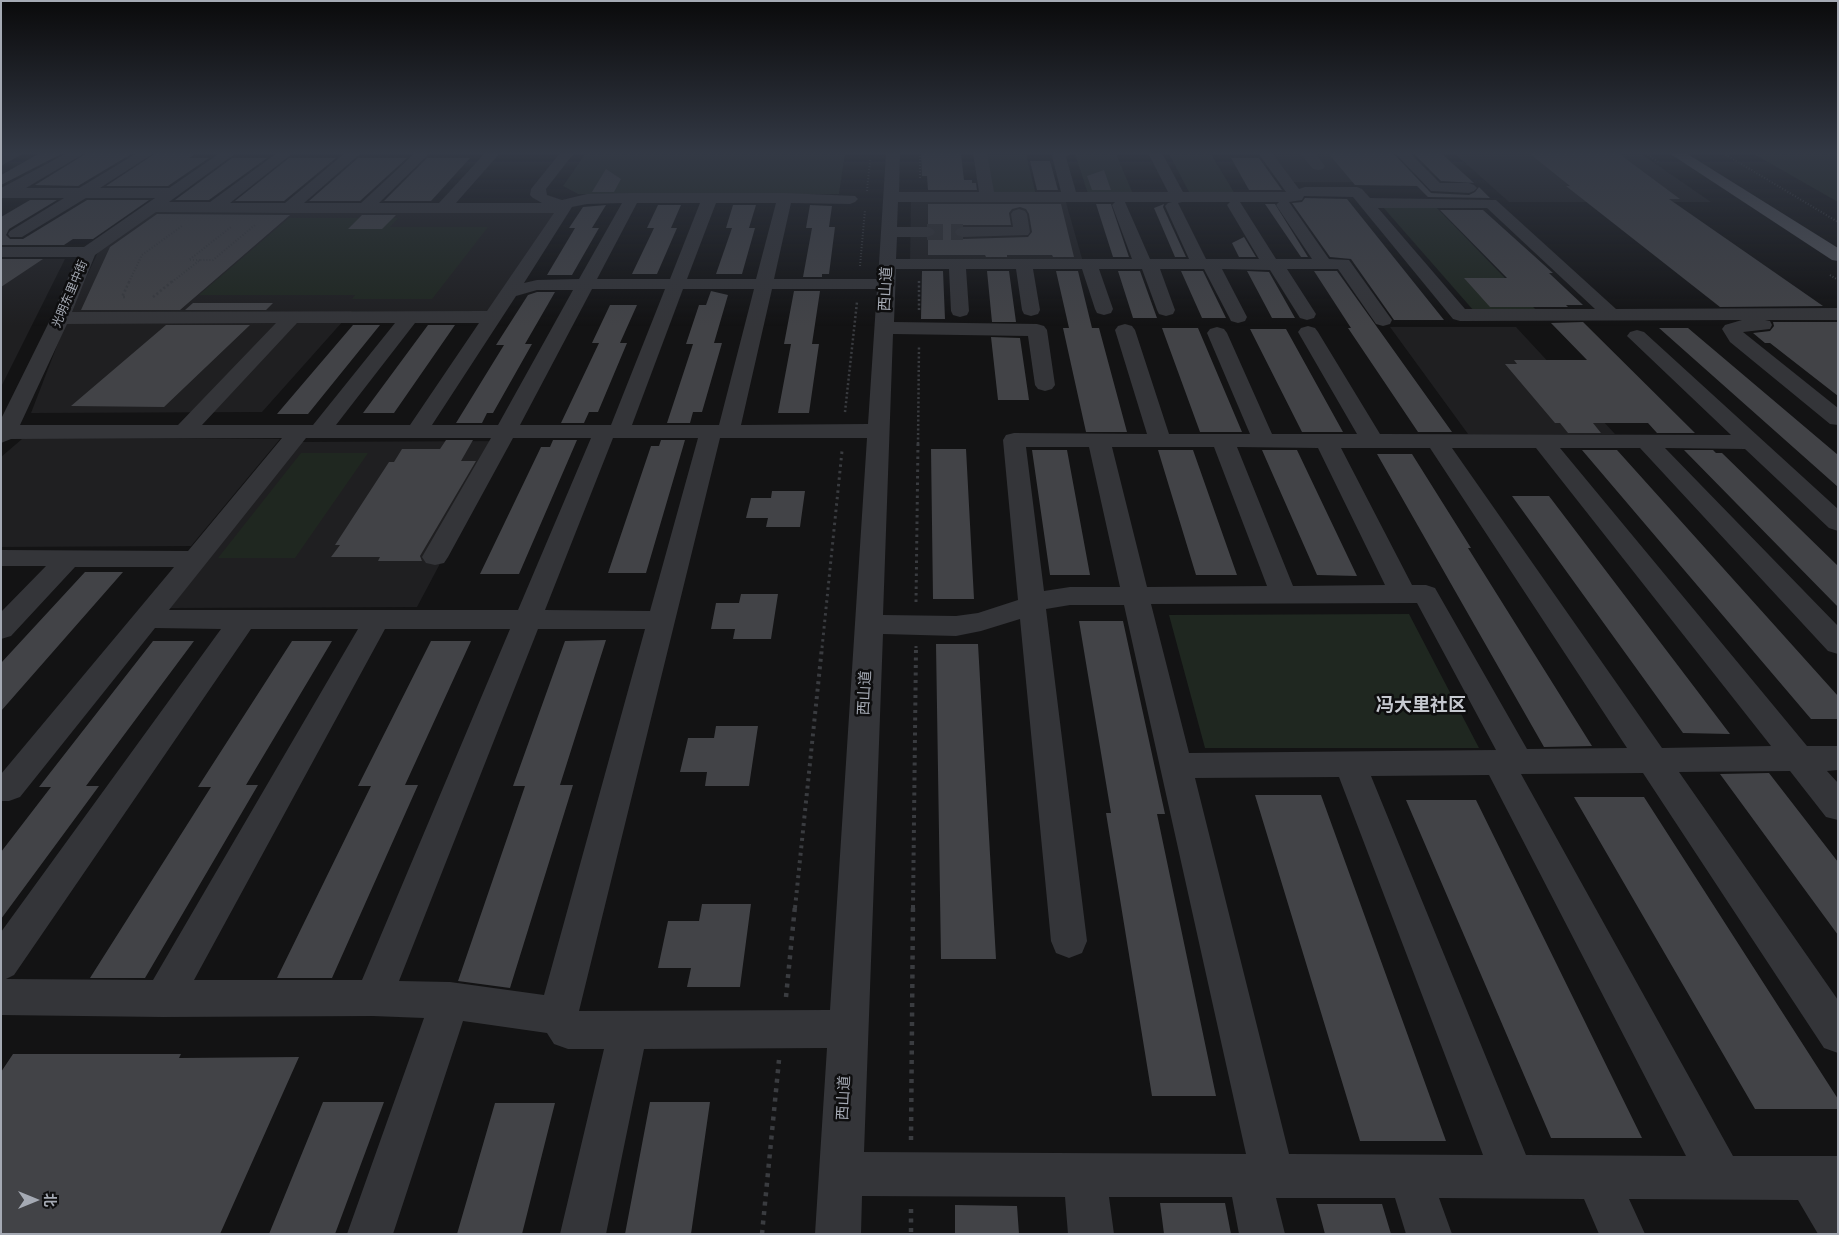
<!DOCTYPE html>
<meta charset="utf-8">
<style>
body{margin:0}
#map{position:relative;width:1839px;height:1235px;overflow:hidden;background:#131314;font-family:"IBM Plex Sans","Noto Sans SC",sans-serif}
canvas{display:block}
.frame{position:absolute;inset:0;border:2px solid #a5aab4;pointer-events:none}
.north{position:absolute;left:10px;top:1175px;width:50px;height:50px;-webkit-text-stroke:4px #0e0e0f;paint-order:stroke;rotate:90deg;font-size:14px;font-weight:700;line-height:20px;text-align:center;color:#a5aab4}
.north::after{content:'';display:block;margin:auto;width:18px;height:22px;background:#a5aab4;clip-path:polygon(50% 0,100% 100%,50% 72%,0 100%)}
</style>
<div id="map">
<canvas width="1839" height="1235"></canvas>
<div class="frame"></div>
<div class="north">北</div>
</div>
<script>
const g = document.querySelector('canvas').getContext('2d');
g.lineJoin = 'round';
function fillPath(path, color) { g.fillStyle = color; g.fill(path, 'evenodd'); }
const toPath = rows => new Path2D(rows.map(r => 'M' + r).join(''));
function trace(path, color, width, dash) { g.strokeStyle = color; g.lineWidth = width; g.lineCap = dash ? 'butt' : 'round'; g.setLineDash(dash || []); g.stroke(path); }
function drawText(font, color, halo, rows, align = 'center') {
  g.font = font + ' "IBM Plex Sans","Noto Sans SC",sans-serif'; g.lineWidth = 5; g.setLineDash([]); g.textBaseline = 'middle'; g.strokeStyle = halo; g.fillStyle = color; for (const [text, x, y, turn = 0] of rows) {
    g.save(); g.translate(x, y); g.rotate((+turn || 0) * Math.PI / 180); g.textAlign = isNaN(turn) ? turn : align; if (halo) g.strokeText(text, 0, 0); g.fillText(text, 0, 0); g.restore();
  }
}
fillPath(toPath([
 [1270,153,1347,153,1372,182,1291,182],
 [1454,153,1640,153,1711,202,1509,202],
 [911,199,1065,199,1083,262,910,262],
 [156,211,556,212,488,311,352,311,262,412,31,413,70,312,98,252],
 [1,259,65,259,2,385,1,385],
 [1390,327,1516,327,1615,434,1468,434],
 [22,439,280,439,191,546,1,547,1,457],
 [505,441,417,607,170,608,301,442]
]), '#1f1f21');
fillPath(toPath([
 [586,153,845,153,839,194,578,194,563,186],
 [1752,153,1838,153,1838,202],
 [1026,154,1036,195,991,195,985,155],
 [1075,154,1116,154,1133,194,1088,194],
 [1169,154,1211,154,1235,194,1190,194],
 [1382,206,1435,206,1537,311,1474,311],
 [289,218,398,218,390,227,488,227,432,299,352,299,355,295,199,295],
 [301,453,368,453,295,558,218,558],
 [1409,614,1479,748,1205,748,1169,615]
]), '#1f2720');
fillPath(toPath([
 [40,153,63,153,1,185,1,175],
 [87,153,133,153,78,186,35,185],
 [156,153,197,153,189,158,209,158,168,186,106,186],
 [928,153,961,154,964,180,972,180,972,183,976,183,977,190,928,190,927,176,922,176,921,154],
 [1328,153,1393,153,1431,193,1469,195,1475,192,1479,187,1490,198,1428,197,1417,186,1355,185],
 [1413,153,1441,153,1474,183,1441,181],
 [1529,153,1618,153,1680,199,1669,199,1823,306,1720,307,1566,186,1570,186],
 [232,158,267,158,209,200,175,200],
 [289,158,336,158,284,201,235,201],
 [358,158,407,158,360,201,309,201],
 [427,158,470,158,431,201,384,201],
 [1231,158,1259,158,1282,190,1249,190],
 [1030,161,1050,161,1058,190,1037,190],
 [606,169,621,179,614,192,592,192],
 [1104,170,1111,190,1092,190,1087,176],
 [1305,198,1347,199,1444,320,1394,320,1351,259,1330,257,1292,203,1302,202],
 [30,200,57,200,9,229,6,235,10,239,23,239,87,200,149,200,93,239,73,239,64,245,1,245,1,217],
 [928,204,1061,204,1074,257,1053,257,1052,255,1007,255,1007,257,986,257,985,255,928,255,928,239,935,236,937,231,934,227,928,225],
 [1020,207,1026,209,1029,214,1032,232,1028,237,963,239,956,237,953,233,955,228,963,225,1011,225,1009,213,1012,209],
 [1096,204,1111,204,1129,257,1113,257],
 [1164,204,1163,207,1186,257,1175,257,1154,208],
 [1265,204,1275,204,1308,257,1301,257],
 [606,205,592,228,599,228,572,275,547,275,575,228,569,228,583,207],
 [658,205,681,205,671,228,677,228,657,274,632,274,654,228,647,228],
 [733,205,756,205,749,228,755,228,742,274,716,274,732,228,726,228],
 [810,205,832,206,829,227,835,227,829,274,822,274,822,277,803,277,812,228,806,228],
 [1440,210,1483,210,1553,273,1549,273,1583,305,1566,305,1568,307,1490,307,1464,278,1507,278],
 [157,214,288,215,290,215,180,310,81,310,110,247],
 [362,215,396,215,382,229,348,229],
 [1244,237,1256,257,1239,257,1232,243],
 [1,259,43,259,1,287],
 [922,271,943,271,945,319,921,319],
 [987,271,1009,271,1016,322,992,322],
 [1056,271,1078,271,1092,328,1099,328,1127,432,1086,432,1063,328,1069,328],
 [1118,271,1140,271,1157,318,1133,318],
 [1181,271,1203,271,1226,318,1202,318],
 [1247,271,1269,272,1295,318,1272,318],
 [1314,271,1337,271,1452,432,1418,432,1348,328,1351,328],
 [711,291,728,295,714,343,722,343,702,412,693,412,690,423,667,423,693,344,686,344,699,305,706,305],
 [794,291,820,291,812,344,819,344,809,413,778,413,791,344,784,344],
 [537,292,555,292,525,344,532,344,493,413,487,413,482,423,456,423,504,345,496,345,528,295],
 [193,303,273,303,266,310,185,310],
 [610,305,637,305,620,343,627,343,598,412,589,412,584,423,561,423,599,343,592,343],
 [1583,322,1695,433,1657,433,1648,423,1593,423,1601,433,1568,433,1560,423,1555,423,1505,364,1517,364,1514,360,1587,360,1551,323],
 [1773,322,1838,322,1838,396,1770,343,1765,343,1753,333,1770,331,1774,326],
 [166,325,250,325,164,407,71,406],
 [353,325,380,325,308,414,277,414],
 [428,325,455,325,394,413,363,413],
 [1162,328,1198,328,1242,432,1200,432],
 [1659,328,1688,328,1838,455,1838,487],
 [1250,329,1286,329,1343,432,1302,432],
 [991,337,1020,338,1029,400,998,400],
 [446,440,473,440,461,461,476,461,420,556,422,561,378,561,380,557,331,557,340,545,335,545,389,462,394,462,402,449,440,449],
 [553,440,577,440,519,574,480,574,541,447,550,447],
 [661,440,685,440,646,573,608,573,651,446,659,446],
 [931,449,966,449,974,599,933,599],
 [1032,450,1067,450,1090,575,1050,575],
 [1158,450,1193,450,1237,575,1196,575],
 [1262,450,1297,450,1357,576,1317,575],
 [1582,450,1617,450,1838,696,1838,719,1811,719],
 [1684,450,1713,450,1716,453,1722,453,1838,566,1838,607],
 [1377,454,1412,454,1471,548,1468,548,1592,746,1544,747],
 [772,491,805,491,800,527,766,527,768,518,746,518,751,498,771,498],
 [1512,496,1549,496,1730,734,1683,733],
 [85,572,123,572,1,711,1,663],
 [741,594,778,594,771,639,733,639,735,629,711,629,716,603,739,603],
 [1079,621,1123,621,1165,814,1157,814,1216,1096,1152,1096,1106,813,1111,813],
 [606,640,560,785,573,785,510,988,458,981,525,786,513,786,565,641],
 [153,641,194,641,86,786,99,786,1,919,1,852,51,787,39,787],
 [292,641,332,641,246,785,258,785,145,978,90,978,211,787,198,787],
 [431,641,471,641,405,785,418,785,332,978,277,978,371,786,358,786],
 [936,644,978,644,996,959,941,959],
 [716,726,758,726,749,786,705,786,707,772,680,772,688,738,714,738],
 [1769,773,1838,862,1838,935,1720,774],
 [1255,795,1321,795,1446,1141,1360,1141],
 [1574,797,1644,797,1838,1099,1838,1109,1755,1109],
 [1406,800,1476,800,1642,1138,1551,1138],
 [702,904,751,904,740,987,687,987,691,968,658,968,668,921,699,921],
 [13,1054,181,1054,179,1058,299,1057,220,1234,1,1234,1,1072],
 [323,1102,384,1102,335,1234,269,1234],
 [650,1102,710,1102,691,1234,625,1234],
 [495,1103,555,1103,522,1234,457,1234],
 [1160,1203,1225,1203,1231,1234,1164,1234],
 [1317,1204,1382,1204,1391,1234,1325,1234],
 [955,1205,1017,1206,1019,1234,955,1234]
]), '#424347');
trace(toPath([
 [927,232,963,232]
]), '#303134', 16, [16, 8]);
trace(toPath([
 [920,153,920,180],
 [1645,153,1660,163],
 [1723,153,1838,222],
 [867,191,870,160],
 [200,260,189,260,231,227],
 [860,266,865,210],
 [1830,275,1838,280],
 [129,282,142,255,182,226],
 [172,282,200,260,213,260,255,225]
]), '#3a3c40', 2, [1, 2]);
trace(toPath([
 [919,281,919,310],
 [125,297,122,297,130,280],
 [153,297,174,280],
 [845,412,857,302],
 [918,444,919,346]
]), '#3a3c40', 2.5, [2, 2.5]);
trace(toPath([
 [916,602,918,442],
 [822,648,842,451],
 [916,648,916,646]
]), '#3a3c40', 3, [2.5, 4]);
trace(toPath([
 [795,908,822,647],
 [913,908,916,647]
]), '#3a3c40', 4, [3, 4.5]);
trace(toPath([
 [786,997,795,906],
 [911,1140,913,906],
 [911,1209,911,1234],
 [762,1234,779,1060]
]), '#3a3c40', 4.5, [4, 5.5]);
fillPath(toPath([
 [6,153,24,153,1,166,1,156,6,153],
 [67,153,85,153,26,188,79,188,137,153,154,153,100,188,169,188,220,153,236,153,169,202,210,202,277,153,293,153,230,203,285,203,345,153,361,153,304,203,361,203,415,153,430,153,379,203,439,203,485,153,500,153,456,203,542,203,533,198,530,195,531,189,560,153,574,153,546,189,547,195,562,200,587,194,632,193,785,193,855,196,858,199,855,202,850,204,791,203,774,279,878,279,886,153,900,153,899,192,979,192,973,153,987,153,994,192,1061,192,1052,156,1054,153,1071,153,1066,157,1076,192,1168,192,1148,153,1162,153,1183,192,1286,192,1258,153,1272,153,1299,189,1305,187,1357,187,1362,189,1370,198,1496,200,1616,309,1838,308,1838,320,1765,320,1770,321,1772,325,1770,329,1743,332,1838,408,1838,425,1830,424,1730,342,1722,329,1725,325,1742,320,1460,321,1453,319,1353,197,1304,196,1302,200,1289,202,1329,259,1349,260,1392,320,1390,324,1383,326,1376,324,1338,269,1287,269,1316,314,1314,318,1307,320,1300,318,1270,270,1222,269,1247,317,1245,321,1238,323,1231,321,1229,317,1204,269,1160,269,1175,310,1173,314,1166,316,1159,314,1157,310,1142,269,1099,269,1113,309,1111,313,1104,315,1097,313,1095,309,1082,269,1033,269,1040,310,1038,314,1031,316,1024,314,1022,310,1016,269,966,269,969,311,967,315,960,317,953,315,951,311,949,269,896,269,894,322,1037,324,1044,326,1047,330,1055,385,1052,389,1045,391,1038,389,1035,385,1028,336,893,334,883,615,956,616,978,613,1018,600,1003,440,1006,435,1014,433,1147,434,1115,330,1118,326,1125,324,1132,326,1135,330,1169,434,1250,434,1207,333,1210,329,1217,327,1224,329,1227,333,1272,434,1357,434,1298,332,1301,328,1308,326,1315,328,1318,332,1380,434,1731,435,1627,336,1630,332,1637,330,1644,332,1838,509,1838,531,1829,528,1745,449,1665,448,1838,626,1838,654,1828,651,1640,448,1560,448,1807,746,1838,746,1838,770,1827,771,1838,783,1838,820,1826,817,1790,771,1679,772,1838,1000,1838,1053,1824,1048,1643,773,1521,774,1733,1156,1838,1156,1838,1234,1818,1234,1798,1200,1629,1199,1645,1234,1599,1234,1584,1199,1439,1198,1452,1234,1406,1234,1395,1198,1276,1198,1285,1234,1239,1234,1232,1197,1109,1197,1114,1234,1068,1234,1065,1197,862,1196,861,1234,815,1234,827,1048,644,1049,606,1234,560,1234,604,1049,568,1049,554,1044,547,1033,463,1021,393,1234,347,1234,424,1018,373,1016,163,1017,1,1015,1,932,221,629,155,628,20,797,9,801,1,801,1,774,174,567,75,567,11,636,1,639,1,612,46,566,1,566,1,550,188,551,282,438,11,439,1,443,1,419,51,318,77,257,1,257,1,247,84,247,155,198,86,198,22,237,10,237,8,234,10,231,64,198,1,198,1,188,67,153],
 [898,202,1115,202,1112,205,1132,259,896,259,897,237,927,237,933,235,935,232,933,229,927,227,897,227,898,202],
 [1125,202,1172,202,1168,203,1165,206,1189,259,1150,259,1125,202],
 [1182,202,1230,202,1227,205,1259,259,1206,259,1178,203,1182,202],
 [1240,202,1279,202,1276,205,1312,259,1276,259,1240,202],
 [622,203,579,279,537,280,524,283,572,207,587,204,622,203],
 [637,203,700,203,670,279,597,279,637,203],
 [716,203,776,203,756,279,687,279,716,203],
 [1378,208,1487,208,1595,309,1465,309,1378,208],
 [156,212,288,213,554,213,487,311,72,312,95,255,156,212],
 [592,289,665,289,611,425,520,425,592,289],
 [683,289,754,289,719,425,632,425,683,289],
 [772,289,877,289,868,424,741,425,772,289],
 [537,290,573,290,498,425,432,425,516,296,537,290],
 [276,323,178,425,20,425,67,324,276,323],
 [297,323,395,323,313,425,202,425,297,323],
 [415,323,479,323,410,425,336,425,415,323],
 [306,438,491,438,422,557,426,563,435,565,444,563,448,557,513,438,591,438,518,610,169,610,306,438],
 [613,438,698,438,650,611,545,610,613,438],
 [720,438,867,438,830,1010,579,1011,720,438],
 [1026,447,1089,447,1120,587,1070,587,1044,591,1026,447],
 [1112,447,1214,447,1267,586,1147,587,1112,447],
 [1237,447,1318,448,1385,585,1293,586,1237,447],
 [1341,448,1430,448,1627,748,1527,749,1435,588,1426,585,1412,585,1341,448],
 [1452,448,1536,448,1771,746,1662,748,1452,448],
 [1417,603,1496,750,1189,753,1151,604,1417,603],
 [1070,605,1124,605,1246,1154,864,1152,883,634,956,636,981,631,1020,619,1051,941,1056,953,1069,958,1082,953,1087,941,1046,609,1070,605],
 [251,629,358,629,153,980,6,979,14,975,251,629],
 [385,629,510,629,362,980,194,980,385,629],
 [538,629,645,629,544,995,450,982,399,981,538,629],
 [1489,775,1686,1156,1526,1155,1371,776,1489,775],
 [1339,777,1483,1155,1289,1154,1195,778,1339,777],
 [1300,153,1315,153,1325,166,1323,169,1318,170,1313,169,1300,153],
 [1395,153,1410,153,1440,183,1469,183,1474,185,1477,188,1474,191,1469,193,1431,191,1395,153],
 [1019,209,1025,211,1027,214,1030,232,1028,235,963,237,957,235,955,232,957,229,963,227,1013,227,1011,214,1013,211,1019,209]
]), '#343539');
fillPath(toPath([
 [1669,153,1686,153,1838,248,1838,261,1832,260,1669,153]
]), '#505258');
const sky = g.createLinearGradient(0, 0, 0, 326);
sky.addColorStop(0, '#0a0a0b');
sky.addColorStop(0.47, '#333945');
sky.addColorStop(1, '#33394500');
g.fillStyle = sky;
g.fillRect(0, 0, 1839, 326);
drawText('12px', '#a5aab4', '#0e0e0f', [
 ["光明东里中街",70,294,-67]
]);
drawText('15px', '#a5aab4', '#0e0e0f', [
 ["西山道",886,289,-87],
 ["西山道",865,693,-87],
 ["西山道",844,1098,-87]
]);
drawText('bold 18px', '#c6c9d0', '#0e0e0f', [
 ["冯大里社区",1421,706]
]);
</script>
